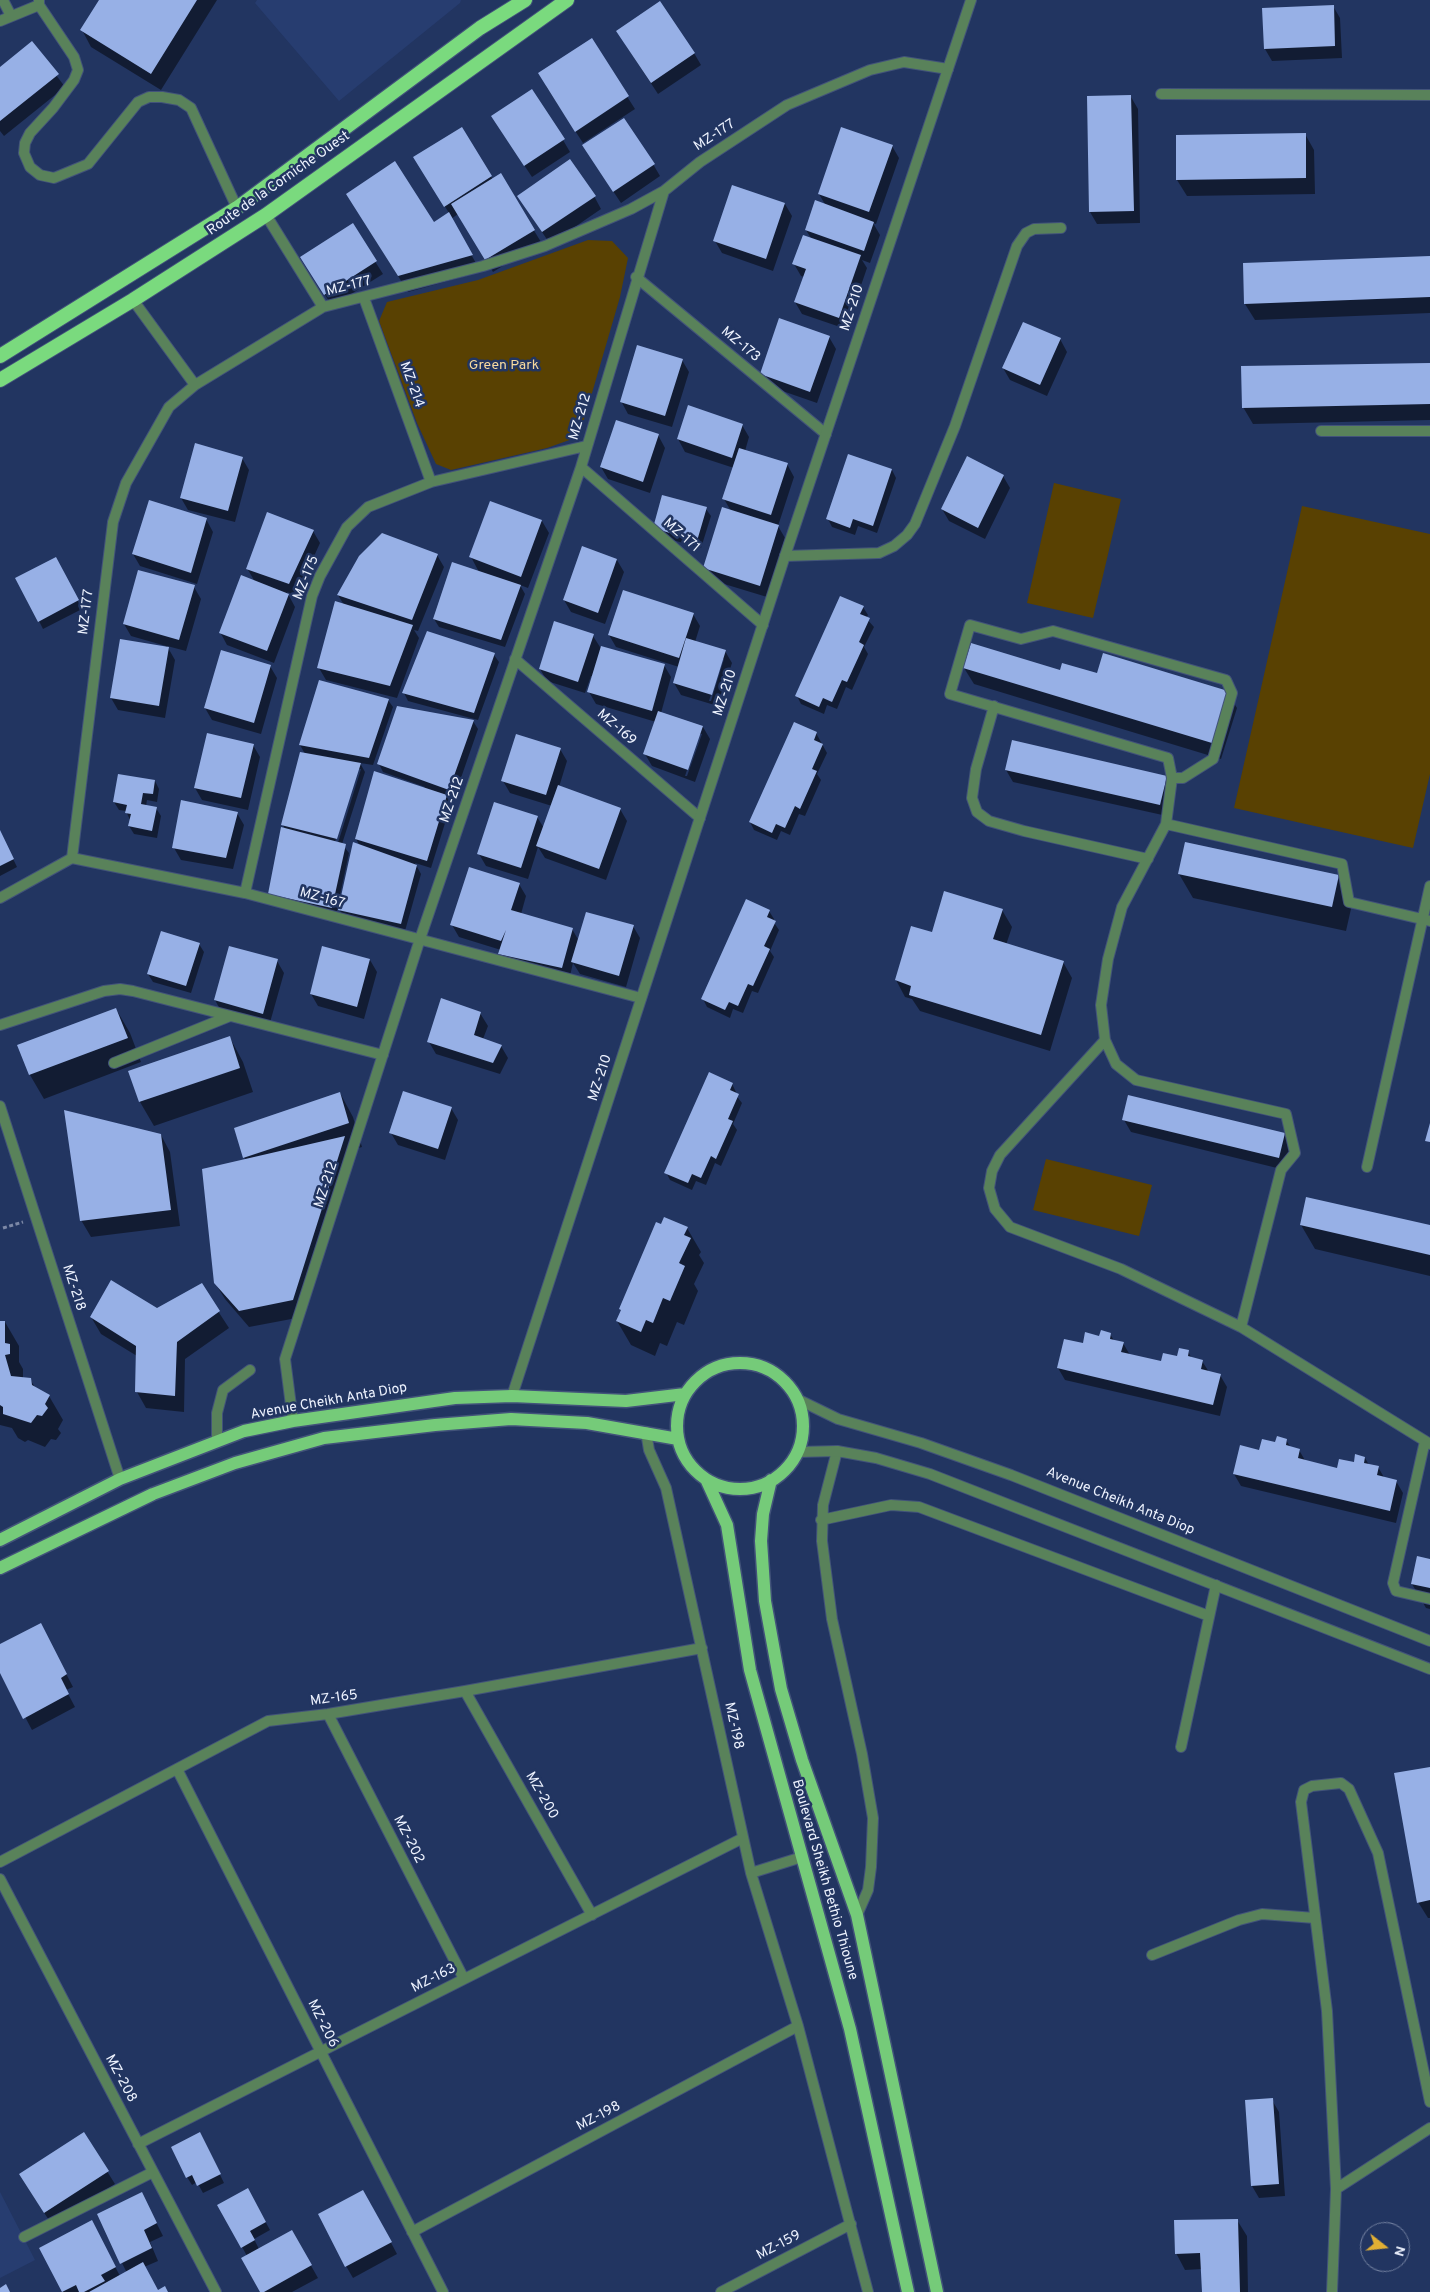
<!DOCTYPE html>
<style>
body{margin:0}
#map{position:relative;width:1430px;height:2292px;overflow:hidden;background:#223561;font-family:Overpass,sans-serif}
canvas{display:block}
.north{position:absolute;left:1360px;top:2222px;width:50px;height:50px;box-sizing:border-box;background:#223561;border:1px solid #7381a0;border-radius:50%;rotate:106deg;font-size:14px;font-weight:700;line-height:20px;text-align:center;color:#edf2fe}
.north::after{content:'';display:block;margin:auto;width:18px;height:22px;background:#e1af34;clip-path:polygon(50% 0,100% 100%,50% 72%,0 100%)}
</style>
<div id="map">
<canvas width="1430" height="2292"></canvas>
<div class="north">N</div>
</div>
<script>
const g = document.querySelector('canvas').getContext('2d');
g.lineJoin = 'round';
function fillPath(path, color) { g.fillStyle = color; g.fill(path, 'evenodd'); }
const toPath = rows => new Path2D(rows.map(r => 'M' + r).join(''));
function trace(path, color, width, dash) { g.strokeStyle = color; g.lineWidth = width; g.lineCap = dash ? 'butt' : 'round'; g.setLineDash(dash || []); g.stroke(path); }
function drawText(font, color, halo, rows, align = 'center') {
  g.font = font + ' Overpass,sans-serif'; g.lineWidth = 5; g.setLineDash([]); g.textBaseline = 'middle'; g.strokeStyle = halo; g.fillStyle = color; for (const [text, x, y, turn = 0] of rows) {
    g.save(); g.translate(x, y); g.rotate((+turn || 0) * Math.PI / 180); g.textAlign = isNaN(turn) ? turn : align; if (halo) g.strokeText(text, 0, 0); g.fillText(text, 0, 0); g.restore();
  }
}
fillPath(toPath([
 [257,0,461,0,460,3,339,101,255,3],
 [0,2192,35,2260,0,2278]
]), '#273d70');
fillPath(toPath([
 [588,240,612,241,628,258,620,297,585,417,575,438,547,448,451,470,436,464,417,423,379,321,387,302,478,280],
 [1054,483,1121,499,1093,618,1027,603],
 [1302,506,1430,534,1430,774,1413,848,1234,808],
 [1046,1159,1152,1185,1139,1236,1033,1210]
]), '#594102');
fillPath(toPath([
 [101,0,217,0,161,90,91,47,82,30],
 [1333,6,1340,18,1342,58,1272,61,1265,49],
 [591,40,635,109,583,143,546,86],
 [32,43,65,87,4,136,0,131,0,68],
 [625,44,694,53,701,65,658,94],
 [1131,97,1138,109,1140,223,1097,224,1090,212,1088,98],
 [461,129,493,180,500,175,541,242,493,272,458,214,451,219,481,272,408,292,357,210,434,224,449,213,422,170],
 [500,129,563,140,570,152,532,177],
 [1305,134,1314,150,1315,194,1187,196,1177,180],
 [892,146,899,158,876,224,873,223,880,235,870,263,862,260,867,268,846,329,802,314,795,302,804,277,801,276,794,264,812,240,806,230,826,206,819,194],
 [591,158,653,164,660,176,621,203],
 [594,196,601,209,550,244,526,208],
 [785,204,792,216,773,271,722,253,715,241],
 [352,225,383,274,332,306,309,269],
 [1430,257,1430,313,1255,320,1245,304],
 [829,337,836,349,817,403,768,386,761,374],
 [1060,339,1067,352,1047,396,1010,380,1003,368],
 [682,360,689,372,672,427,628,414,621,401],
 [1430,364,1430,420,1253,424,1243,407],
 [742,425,749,437,745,451,787,464,794,477,778,526,785,538,767,597,711,580,704,568,731,511,724,499,734,468,685,452,678,439],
 [658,435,665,448,650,493,608,479,601,467],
 [242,458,249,470,235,522,188,510,181,498],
 [892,470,896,478,877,533,858,526,855,535,832,527,828,519],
 [1003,476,1010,488,985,539,949,521,942,509],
 [706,509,711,516,701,548,658,536,654,528],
 [206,519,213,532,197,584,140,566,133,554],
 [542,521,549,533,528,588,520,585,525,594,505,647,439,627,434,619,479,572,471,557],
 [313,531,320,543,296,596,287,592,295,607,274,663,227,645,220,632,255,582,247,568],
 [437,555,444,567,418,631,414,630,419,638,397,698,326,680,319,668,344,605,338,595],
 [617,560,624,572,605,624,571,612,564,600],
 [60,566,82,609,43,629,39,621],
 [194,587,201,599,186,651,167,646,175,660,165,718,118,710,111,698,166,646,131,636,124,624],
 [863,607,868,615,866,618,874,627,864,647,868,654,852,690,846,687,837,709,827,705,824,714,801,704,797,696],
 [693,614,700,626,695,642,725,651,732,663,718,706,681,695,674,683,679,667,616,647,609,635],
 [722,659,724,659,711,701,709,701],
 [428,633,494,655,499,662,478,720,408,701,404,693],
 [593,636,600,647,664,665,671,677,661,713,703,727,710,739,695,782,652,766,645,754,656,722,596,704,589,692,593,676,591,676,585,693,547,681,540,669],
 [699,734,702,734,687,776,685,776],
 [270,666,277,678,261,734,212,720,205,708],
 [964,668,1061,671,1227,692,1237,708,1221,759,974,684],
 [320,682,388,700,393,707,373,765,360,763,365,772,342,844,349,853,340,895,343,895,360,846,356,839,425,787,383,772,379,764,473,721,478,729,454,798,445,794,451,804,431,868,415,863,421,874,405,931,344,918,338,907,336,915,274,902,269,894,285,829,283,825,305,754,300,745],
 [358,769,361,769,337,846,334,845],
 [816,733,827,753,817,774,821,780,805,816,799,814,790,835,781,831,777,840,754,830,750,822],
 [253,745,260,757,248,810,202,800,195,788],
 [560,749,567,761,559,787,620,809,627,821,606,880,545,858,538,847,528,879,486,866,479,854,537,817,544,828,552,806,510,793,503,781],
 [1006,770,1166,777,1173,789,1167,816,1013,782],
 [155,781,159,789,157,802,147,800,146,806,156,808,161,816,157,838,134,834,129,826,130,820,126,811,119,810,114,802],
 [237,813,244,825,233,869,181,860,174,848],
 [0,832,17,867,0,876],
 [1179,874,1339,876,1353,900,1346,931,1193,898],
 [519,884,526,896,521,914,572,929,579,941,633,926,640,938,626,987,580,974,573,963,569,980,507,966,500,954,501,950,459,937,452,925],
 [1002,910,1012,927,1006,945,1063,962,1072,978,1050,1051,920,1011,912,999,905,997,896,980,933,934],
 [769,911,774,919,773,921,779,930,770,951,774,957,758,993,752,991,743,1013,733,1009,730,1018,707,1007,703,999],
 [199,944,204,952,191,993,153,982,148,974],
 [370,960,377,972,364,1019,318,1006,311,994],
 [277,961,284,973,269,1026,222,1013,215,1000],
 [116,1009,130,1033,141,1062,44,1099,30,1075,19,1046],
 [480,1013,488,1026,483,1039,501,1046,508,1058,500,1074,436,1054,429,1042],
 [230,1038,243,1062,253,1092,154,1126,140,1102,130,1072],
 [732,1084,736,1092,735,1094,742,1103,733,1124,737,1130,721,1166,715,1163,706,1185,696,1181,692,1190,670,1180,666,1172],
 [340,1093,353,1117,362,1147,352,1150,302,1317,249,1327,225,1299,215,1283,246,1160,244,1157],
 [451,1108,458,1120,445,1160,398,1145,391,1133],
 [1124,1120,1284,1134,1291,1146,1285,1170,1131,1132],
 [161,1135,170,1152,180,1226,91,1237,81,1220],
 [1301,1225,1430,1227,1430,1276,1315,1249],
 [687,1228,701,1252,699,1255,704,1263,694,1284,698,1291,684,1325,677,1322,667,1346,660,1343,655,1356,631,1345,617,1321],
 [201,1285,229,1328,185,1359,184,1412,146,1408,137,1392,137,1356,101,1334,91,1317,157,1309],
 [5,1322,19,1346,19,1362,23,1369,23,1378,30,1379,36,1389,49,1396,63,1420,58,1429,61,1433,56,1440,51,1439,45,1447,28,1440,25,1442,18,1438,12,1428,0,1425,0,1323],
 [1110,1334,1115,1342,1123,1343,1130,1355,1162,1363,1188,1351,1192,1359,1202,1361,1209,1372,1220,1375,1227,1387,1220,1416,1065,1380,1058,1368,1084,1345],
 [1286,1440,1291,1448,1299,1450,1306,1462,1338,1469,1365,1458,1369,1465,1378,1467,1385,1479,1396,1481,1403,1493,1396,1523,1241,1486,1234,1474,1260,1451],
 [1430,1561,1430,1609,1426,1608,1412,1584],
 [47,1637,73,1687,66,1690,75,1707,32,1730,0,1670,0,1646],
 [1430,1768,1430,1918,1428,1918,1418,1902],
 [1272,2100,1279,2112,1285,2196,1259,2198,1252,2186],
 [83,2133,115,2184,52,2225,27,2186],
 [204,2142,224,2183,203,2193,197,2182,192,2185,187,2177],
 [248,2190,270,2230,254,2239,259,2249,292,2232,318,2278,292,2292,261,2292,247,2256,219,2205],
 [142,2194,163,2236,150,2242,158,2261,144,2267,158,2292,167,2292,63,2292,41,2248,98,2234,120,2276,127,2273,122,2263],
 [370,2203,397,2254,353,2278,346,2266],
 [1237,2220,1247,2236,1248,2292,1203,2292,1202,2269,1185,2270,1176,2253]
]), '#0007');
fillPath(toPath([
 [99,0,197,0,151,74,80,30],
 [660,1,695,53,651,83,616,31],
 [1334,5,1335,46,1264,49,1262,8],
 [592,38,629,96,575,132,538,73],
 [32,41,59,74,0,121,0,67],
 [532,89,565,139,524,166,491,116],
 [1131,95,1134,211,1089,212,1087,96],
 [624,118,655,164,613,192,582,145],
 [462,127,492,176,444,207,413,157],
 [841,127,893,145,869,212,818,194],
 [1306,133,1306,178,1176,180,1176,135],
 [570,159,596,196,542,232,517,196],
 [395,161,434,222,449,212,473,255,398,276,346,194],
 [501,173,535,230,485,260,451,204],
 [732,185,785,203,766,259,713,241],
 [815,200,874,222,864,251,805,230],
 [353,223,377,261,324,295,300,257],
 [803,235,861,255,839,318,794,302,806,269,792,264],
 [1430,256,1430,297,1244,304,1243,263],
 [779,318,830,336,810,392,760,374],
 [1023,322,1061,338,1040,385,1002,368],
 [637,345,683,359,665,416,620,402],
 [1430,363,1430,404,1242,408,1241,366],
 [688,405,743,424,732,458,677,439],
 [616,420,659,434,643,482,600,467],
 [195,443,243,457,228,511,180,498],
 [739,448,788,463,771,515,722,499],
 [848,454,892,469,873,526,853,519,850,528,826,519],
 [967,456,1004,475,978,528,941,509],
 [662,495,707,507,697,541,653,528],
 [149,500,207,518,191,573,132,554],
 [490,501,542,520,521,577,469,557],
 [722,507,779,525,760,586,703,568],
 [267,512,314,530,289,584,246,569],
 [382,533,438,554,412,620,337,595,359,556],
 [582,546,617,559,598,613,563,600],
 [56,557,79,600,38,622,15,578],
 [452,562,521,585,501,640,433,619],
 [138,570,195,585,179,640,123,624],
 [241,575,289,594,267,651,219,633],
 [623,590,694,613,679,658,608,635],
 [840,596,864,606,860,614,870,618,859,642,864,645,847,682,842,680,832,702,823,698,819,707,795,696],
 [335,601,413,625,390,686,317,668],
 [554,621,594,634,578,682,539,669],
 [427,631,495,653,474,713,402,693],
 [686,638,726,650,712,695,673,683],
 [120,639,169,647,159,706,110,698],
 [971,643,1060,670,1062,663,1097,673,1103,653,1228,691,1212,743,963,668],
 [601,646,665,664,652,711,587,692],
 [221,650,271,665,254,723,204,708],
 [319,680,389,699,369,758,299,745],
 [397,706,474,720,449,790,377,764],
 [658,711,703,726,688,770,643,754],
 [794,722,817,732,814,740,823,744,812,769,817,771,800,809,795,806,785,828,776,824,772,833,749,822],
 [207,733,254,744,241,798,194,788],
 [516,734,561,748,546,795,501,781],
 [1012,740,1167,776,1160,805,1005,770],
 [300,752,361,763,337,839,281,825],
 [374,771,447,795,427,861,355,839],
 [118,774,155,780,153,794,143,793,141,804,157,807,152,831,128,826,131,814,125,813,127,805,113,802],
 [558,785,621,808,599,869,536,846],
 [181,800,238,812,226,858,172,848],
 [494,802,538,816,521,868,477,854],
 [281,827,346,844,332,908,268,894],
 [0,830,14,859,0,866],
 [353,842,417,865,401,924,338,910],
 [1185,842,1339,875,1332,907,1178,874],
 [469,867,520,883,511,910,573,928,562,968,498,954,506,930,501,941,450,925],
 [944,891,1003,909,993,939,1064,961,1041,1035,909,995,911,986,895,980,911,926,932,932],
 [746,899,770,910,767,917,776,921,764,946,770,949,753,986,748,984,738,1006,729,1002,725,1010,701,999],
 [586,912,634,925,619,976,571,962],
 [161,931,200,943,186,986,147,974],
 [229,946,278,959,263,1014,214,1000],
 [322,946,370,959,357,1007,310,994],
 [441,998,481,1012,474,1035,502,1045,493,1063,427,1042],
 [116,1008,128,1038,29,1075,17,1045],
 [230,1036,240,1068,139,1102,128,1071],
 [709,1072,733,1083,730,1090,739,1094,728,1119,733,1121,716,1159,711,1156,701,1178,692,1174,688,1183,664,1173],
 [403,1091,452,1107,438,1149,389,1133],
 [340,1092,349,1123,243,1158,234,1128],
 [1128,1095,1285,1133,1279,1158,1122,1120],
 [64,1110,161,1134,171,1210,80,1221],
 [1430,1123,1430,1142,1425,1141],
 [345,1136,293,1300,239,1311,214,1283,202,1169],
 [1306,1197,1430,1225,1430,1255,1300,1225],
 [664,1217,688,1227,684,1235,691,1238,679,1263,685,1266,670,1301,663,1298,653,1323,646,1320,641,1332,616,1321,621,1310,619,1309,656,1222,661,1224],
 [111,1280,157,1308,202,1283,220,1311,177,1342,175,1396,135,1392,136,1346,90,1317],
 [0,1321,5,1321,5,1343,10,1344,10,1354,5,1355,11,1376,31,1378,32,1385,50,1395,45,1404,48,1408,42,1416,37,1415,31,1423,3,1414,3,1407,0,1405],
 [1101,1330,1111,1333,1110,1339,1124,1342,1121,1352,1161,1361,1163,1353,1177,1356,1179,1348,1189,1350,1188,1356,1203,1360,1201,1369,1221,1374,1213,1405,1057,1368,1064,1339,1083,1343,1085,1332,1099,1336],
 [1277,1436,1287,1439,1286,1445,1300,1449,1298,1458,1337,1468,1339,1459,1354,1462,1355,1454,1365,1457,1364,1463,1379,1466,1377,1475,1397,1480,1390,1511,1233,1474,1240,1445,1259,1450,1262,1439,1275,1442],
 [1417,1556,1430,1559,1430,1588,1411,1584],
 [41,1623,67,1674,61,1678,69,1694,23,1719,0,1673,0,1644],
 [1430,1767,1430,1900,1417,1903,1394,1773],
 [1273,2098,1279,2184,1251,2186,1245,2100],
 [84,2132,109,2171,44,2213,19,2174],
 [200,2132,221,2174,197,2186,192,2175,186,2178,171,2147],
 [248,2188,266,2222,250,2231,255,2240,241,2248,217,2205],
 [363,2190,392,2242,345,2267,318,2214],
 [142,2192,157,2223,144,2230,152,2248,120,2264,97,2214],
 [1238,2219,1240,2292,1202,2292,1200,2253,1175,2254,1174,2220],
 [92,2220,116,2267,101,2275,105,2281,84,2292,79,2292,76,2285,62,2292,39,2248],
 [292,2230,312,2265,264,2292,260,2292,241,2258],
 [143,2262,158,2290,165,2286,168,2292,89,2292],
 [6,2284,10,2292,0,2292,0,2288]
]), '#97b0e6');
const service = toPath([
 [3,0,11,16],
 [39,5,74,57,78,70,74,80,53,108,30,133,25,143,24,153,30,167,40,175,54,178,88,164,138,102,149,97,162,97,179,100,191,108,237,208],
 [0,21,39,5,39,0],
 [1161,94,1430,95],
 [1321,431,1430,431],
 [994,706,976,769,972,798,977,812,989,821,1024,831,1148,859],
 [1172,778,1168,758,950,694,970,625,1021,639,1053,631,1226,680,1232,693,1213,759,1183,778,1172,778,1166,824,1122,907,1108,959,1101,1005,1105,1040,1116,1064,1136,1080,1286,1114,1295,1153,1281,1170,1241,1327],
 [1166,824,1342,864,1349,902,1430,921],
 [1105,1040,1000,1155,992,1171,989,1188,995,1209,1010,1227,1121,1269,1241,1327,1430,1444],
 [1367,1167,1430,886],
 [217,1440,217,1413,223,1390,250,1370],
 [1425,1441,1393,1583,1396,1591,1430,1599],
 [837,1451,823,1505,822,1541,832,1619,862,1754,873,1818,871,1867,868,1890,857,1915],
 [821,1520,891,1505,919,1507,1209,1616],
 [1181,1747,1216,1585],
 [1152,1955,1239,1920,1262,1914,1315,1918],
 [1336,2189,1430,2128],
 [1332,2292,1336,2189,1327,2011,1301,1802,1304,1790,1312,1786,1341,1783,1349,1789,1378,1853,1430,2102]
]);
const minor = toPath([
 [266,215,323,307],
 [636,277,826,434],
 [364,298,431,482],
 [133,300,195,385],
 [581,467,763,625],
 [785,556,879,553,894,546,907,535,915,524,955,426,1017,246,1026,233,1034,229,1061,228],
 [515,659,700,818],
 [72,858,113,522,126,483,169,407,195,385,323,307,483,266,545,246,631,209,664,191,700,162,787,105,870,70,904,62,948,69],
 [245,893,312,596,320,576,347,527,368,507,431,482,586,446],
 [0,898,72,858,245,893,641,998],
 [0,1025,104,991,120,989,133,991,383,1055],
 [114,1063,230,1016],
 [0,1106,120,1479],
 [293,1421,285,1359,420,939,581,467,664,191],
 [646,1432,649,1450,666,1488,751,1873,798,2026,868,2292],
 [465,1691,592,1915],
 [328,1714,464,1979],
 [177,1769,443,2292],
 [0,1862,268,1721,328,1714,465,1691,702,1648],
 [751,1873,802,1857],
 [0,1879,216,2292],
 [138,2144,743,1838],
 [412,2232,798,2026],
 [24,2237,153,2172],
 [721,2292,851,2224]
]);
const tertiary = toPath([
 [512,1396,785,556,971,0],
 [797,1399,838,1419,921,1443,1011,1475,1430,1641],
 [797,1452,837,1451,876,1458,930,1474,1430,1669]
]);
const primary = toPath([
 '677 1426a63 63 0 1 1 126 0a63 63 0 1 1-126 0Z',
 [706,1479,727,1525,750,1670,850,2029,908,2292],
 [771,1480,763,1514,761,1541,765,1601,781,1689,802,1760,857,1915,937,2292],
 [0,1540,120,1479,244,1431,293,1421,455,1398,512,1396,626,1401,685,1394],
 [0,1568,153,1494,235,1463,324,1438,435,1425,511,1419,587,1423,678,1439]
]);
const trunk = toPath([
 [0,356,237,208,480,28,525,0],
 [0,380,133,300,266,215,567,0]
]);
trace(service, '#42537a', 12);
trace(minor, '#42537a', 12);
trace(tertiary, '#42537a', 12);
trace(primary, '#42537a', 15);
trace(trunk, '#42537a', 16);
trace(toPath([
 [3,1228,23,1222]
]), '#7c88a6', 3, [4, 2.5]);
trace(service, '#59825a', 10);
trace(minor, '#59825a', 10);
trace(tertiary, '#59825a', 10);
trace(primary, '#75cb79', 12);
trace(trunk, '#7ada7e', 14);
drawText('14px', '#edf2fe', '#223561', [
 ["MZ-177",715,136,-33],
 ["Route de la Corniche Ouest",279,184,-35],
 ["MZ-177",349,287,-14],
 ["MZ-210",853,308,-72],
 ["MZ-173",740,345,40],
 ["MZ-214",411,385,70],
 ["MZ-212",581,417,-74],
 ["MZ-171",681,536,41],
 ["MZ-175",307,578,-68],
 ["MZ-177",87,612,-83],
 ["MZ-210",726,693,-72],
 ["MZ-169",616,728,41],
 ["MZ-212",453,800,-71],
 ["MZ-167",322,899,15],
 ["MZ-210",601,1078,-72],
 ["MZ-212",327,1185,-72],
 ["MZ-218",73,1288,72],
 ["Avenue Cheikh Anta Diop",329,1402,-10],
 ["Avenue Cheikh Anta Diop",1120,1502,22],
 ["MZ-165",334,1699,-8],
 ["MZ-198",733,1726,78],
 ["MZ-200",541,1796,60],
 ["MZ-202",408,1840,63],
 ["Boulevard Sheikh Bethio Thioune",824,1880,74],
 ["MZ-163",434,1979,-27],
 ["MZ-206",322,2024,63],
 ["MZ-208",120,2079,62],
 ["MZ-198",599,2117,-28],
 ["MZ-159",779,2246,-28]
]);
drawText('14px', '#f7da9f', '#223561', [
 ["Green Park",504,366]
]);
</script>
